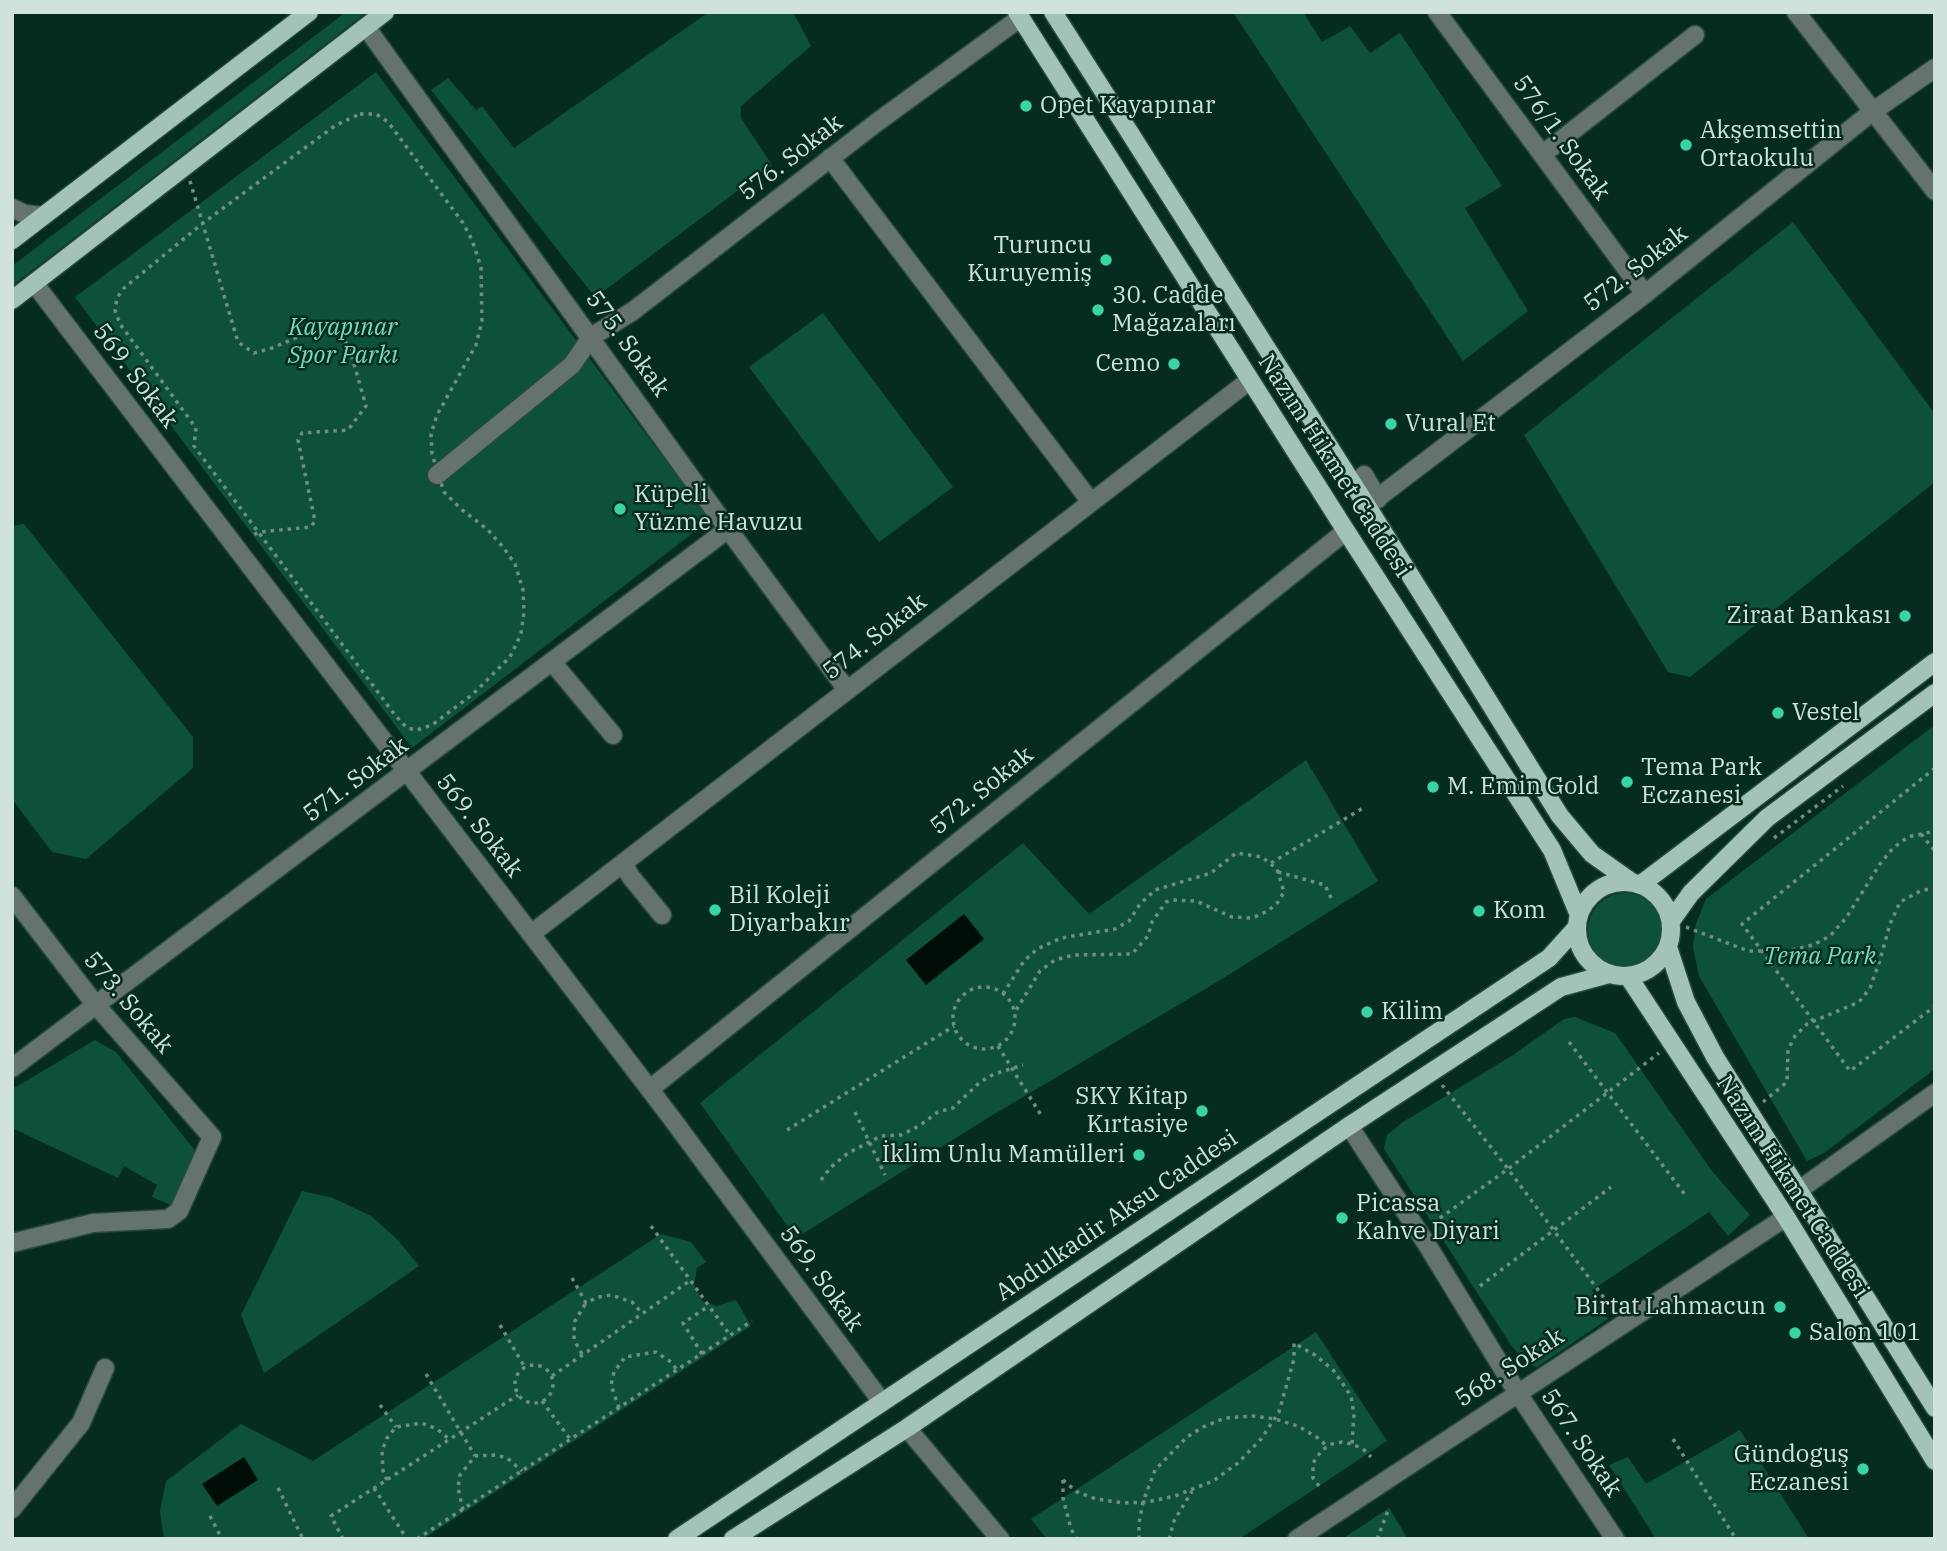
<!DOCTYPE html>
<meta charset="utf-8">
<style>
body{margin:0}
#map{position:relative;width:1947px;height:1551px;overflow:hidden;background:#062c20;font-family:"IBM Plex Serif",serif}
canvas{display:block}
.frame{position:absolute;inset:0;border:14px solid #cfe3da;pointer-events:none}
</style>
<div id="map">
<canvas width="1947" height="1551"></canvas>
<div class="frame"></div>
</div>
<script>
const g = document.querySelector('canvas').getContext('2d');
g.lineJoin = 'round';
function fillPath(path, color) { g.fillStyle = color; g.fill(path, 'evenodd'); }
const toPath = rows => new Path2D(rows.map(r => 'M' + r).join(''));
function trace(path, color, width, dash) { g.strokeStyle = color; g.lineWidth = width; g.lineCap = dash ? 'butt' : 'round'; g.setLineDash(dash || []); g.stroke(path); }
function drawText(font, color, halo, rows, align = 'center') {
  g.font = font + ' "IBM Plex Serif",serif'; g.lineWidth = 5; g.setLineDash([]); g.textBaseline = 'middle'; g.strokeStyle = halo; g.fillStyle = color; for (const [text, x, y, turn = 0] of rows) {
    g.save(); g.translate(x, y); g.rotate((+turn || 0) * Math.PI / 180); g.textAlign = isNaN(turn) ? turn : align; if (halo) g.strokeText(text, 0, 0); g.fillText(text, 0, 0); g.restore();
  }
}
fillPath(toPath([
 [346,12,367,12,12,286,12,266],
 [709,12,793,12,811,46,741,106,741,118,772,165,601,293,591,292,431,90,448,78,476,110,482,106,514,148],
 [1233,12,1303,12,1322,42,1350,26,1370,53,1400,33,1502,186,1465,208,1528,311,1463,361],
 [376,72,710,520,412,748,75,297],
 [1793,222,1935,414,1935,482,1690,677,1668,672,1524,435],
 [823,313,953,487,879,542,749,367],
 [24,524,193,737,193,768,86,859,52,852,12,799,12,526],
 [1935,725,1935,1069,1824,1153,1807,1161,1699,976,1693,947,1696,924,1706,899],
 [1306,760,1378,881,1222,979,991,1116,796,1238,700,1103,1023,843,1089,914],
 '1588 930a37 37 0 1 1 74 0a37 37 0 1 1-74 0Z',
 [1575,1017,1615,1033,1712,1171,1750,1215,1728,1236,1709,1212,1592,1290,1608,1319,1537,1367,1527,1364,1511,1345,1384,1149,1387,1135,1403,1122,1513,1055,1564,1019],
 [95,1040,116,1052,197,1153,175,1207,152,1197,157,1185,124,1166,118,1178,12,1128,14,1088],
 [302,1191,333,1198,371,1216,397,1239,419,1266,264,1373,241,1315],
 [661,1234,691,1242,706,1262,697,1268,694,1284,702,1301,716,1306,736,1300,751,1326,423,1539,164,1539,160,1511,166,1481,241,1424,313,1461],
 [1316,1332,1387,1441,1239,1539,1047,1539,1031,1519],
 [1740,1430,1809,1539,1656,1539,1609,1465,1628,1457,1646,1484],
 [1389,1508,1408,1539,1342,1539]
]), '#0d513d');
fillPath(toPath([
 [964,914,984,939,926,985,906,960],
 [244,1457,258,1480,217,1506,202,1484]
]), '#000e07');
const minor = toPath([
 [1437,12,1645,294],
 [1796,12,1935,191],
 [366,27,728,529,847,690],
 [1543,154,1695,35],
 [830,158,1091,502],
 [12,208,25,214,43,216],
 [34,283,670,1116,882,1402],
 [437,475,572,365,591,337,633,311,876,123,1020,18],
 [1364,475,1378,499],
 [1367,506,1645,294,1872,112,1935,68],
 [553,663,613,735],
 [623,863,631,877,662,915],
 [12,896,95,1004,212,1137,179,1211,168,1219,93,1223,12,1243],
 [531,934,1250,380],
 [12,1068,728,529],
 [650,1089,1346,531],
 [1349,1126,1426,1243,1517,1392,1615,1539],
 [1799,1190,1935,1093],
 [907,1428,1000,1539],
 [12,1509,81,1423,105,1368],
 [1297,1539,1786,1217]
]);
const major = toPath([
 [1017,12,1346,531,1552,850,1579,915],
 [1053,12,1367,506,1560,816,1592,854,1633,883],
 [12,240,309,12],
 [12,300,385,12],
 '1577 929a47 47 0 1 1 94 0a47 47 0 1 1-94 0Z',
 [1640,885,1935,662],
 [1671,921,1691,893,1767,818,1935,693],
 [1668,947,1686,1002,1715,1057,1935,1408],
 [1628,976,1786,1217,1935,1461],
 [677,1539,1549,958,1577,927],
 [733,1539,907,1428,1349,1126,1561,987,1609,974]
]);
trace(minor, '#26493e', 21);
trace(major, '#26493e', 21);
trace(toPath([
 [360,114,376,114,388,122,463,223,472,240,481,267,482,321,476,345,437,415,431,434,432,454,444,492,461,509,488,530,503,547,515,564,523,590,524,612,521,634,510,657,473,694,432,725,417,730,407,728,395,715,194,446,196,428,120,324,115,310,117,298,124,288,203,223,336,125,360,114],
 [190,181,238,342,254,353,272,348,319,328,339,330,350,350,366,406,348,430,302,433,298,440,315,521,311,527,260,532,250,536],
 [1935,768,1742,924,1850,1071,1935,1006],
 [1921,834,1935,851],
 [1774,838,1843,786],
 [1271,863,1363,808],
 [1278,872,1325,885,1333,902],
 [1686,927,1748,951,1787,951,1813,945,1830,936,1846,918,1880,864,1893,848,1908,837,1935,831],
 '953 1018a31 31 0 1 1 62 0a31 31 0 1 1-62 0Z',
 [1003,994,1024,961,1037,949,1061,938,1115,929,1129,921,1140,904,1155,890,1211,873,1236,853,1262,857,1277,869,1284,892,1278,902,1268,911,1252,918,1232,917,1196,901,1173,900,1166,902,1152,922,1148,936,1132,954,1073,955,1055,960,1040,971,1015,1012],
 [1569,1042,1686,1196],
 [998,1046,1041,1115],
 [1442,1085,1508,1169,1613,1310],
 [1763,1102,1787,1082,1788,1050,1795,1036,1807,1024,1859,1002,1870,988,1880,960,1890,924,1900,902,1922,890,1935,889],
 [855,1112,885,1175],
 [787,1130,954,1026],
 [821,1180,831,1167,848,1153,881,1136,901,1135,919,1126,938,1112,953,1108,980,1082,994,1074,1023,1065],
 [1433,1223,1508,1169,1659,1053],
 [651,1226,730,1335],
 [572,1278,586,1303,598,1297,611,1295,632,1302,642,1313],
 [1480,1286,1611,1187],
 [500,1325,524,1366],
 [582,1354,574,1340,574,1331,575,1321,586,1303],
 [702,1354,683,1323,709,1306],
 '515 1384a19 19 0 1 1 38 0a19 19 0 1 1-38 0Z',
 [426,1374,475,1456],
 [552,1376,691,1280],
 [542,1401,570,1439],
 [380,1405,396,1427],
 [619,1408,611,1385,614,1372,625,1357,656,1352,671,1362,677,1370],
 [1673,1439,1736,1539],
 [387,1480,383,1471,382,1451,387,1438,396,1427,422,1423,437,1429,449,1439],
 [1063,1480,1077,1492,1096,1499,1124,1503,1147,1502,1175,1496,1213,1481,1238,1463,1261,1439,1279,1412,1294,1359,1294,1343,1315,1355,1334,1371,1351,1396,1354,1414,1352,1444],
 [1063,1480,1063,1498,1071,1529,1077,1539],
 [1319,1486,1313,1478,1313,1463,1322,1450,1332,1444,1342,1442,1352,1444,1363,1449,1371,1457],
 [278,1488,303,1539],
 [374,1488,407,1539],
 [463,1510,458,1488,460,1475,475,1456,496,1455,507,1458,522,1471],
 [210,1516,222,1539],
 [343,1539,331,1516,518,1395],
 [417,1539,752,1321],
 [1139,1539,1139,1523,1143,1502,1155,1470,1187,1437,1203,1427,1225,1418,1253,1416,1275,1419,1298,1426,1318,1438,1328,1447],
 [1169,1539,1174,1521,1192,1491],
 [1377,1539,1389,1508]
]), '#718d83', 3.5, [3.5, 5]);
trace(minor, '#64736d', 18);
trace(major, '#a2c3b5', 18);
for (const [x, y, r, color] of [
 [1026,106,7,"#39d4a5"],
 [1686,145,7,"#39d4a5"],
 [1106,260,7,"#39d4a5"],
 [1098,310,7,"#39d4a5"],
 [1174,364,7,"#39d4a5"],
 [1391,424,7,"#39d4a5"],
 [620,509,7,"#39d4a5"],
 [1905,616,7,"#39d4a5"],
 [1778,713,7,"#39d4a5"],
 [1627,782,7,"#39d4a5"],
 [1433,787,7,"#39d4a5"],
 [715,910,7,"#39d4a5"],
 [1479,911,7,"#39d4a5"],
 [1367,1012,7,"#39d4a5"],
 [1202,1111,7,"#39d4a5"],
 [1139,1155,7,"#39d4a5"],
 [1342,1218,7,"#39d4a5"],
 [1780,1307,7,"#39d4a5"],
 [1795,1333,7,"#39d4a5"],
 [1863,1469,7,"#39d4a5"]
]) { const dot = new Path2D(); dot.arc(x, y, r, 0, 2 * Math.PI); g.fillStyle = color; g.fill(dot); trace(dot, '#062c20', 2.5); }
drawText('24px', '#cfe3da', '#062c20', [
 ["Opet Kayapınar",1040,106],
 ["Akşemsettin",1700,131],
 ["Ortaokulu",1700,159],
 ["Turuncu",1092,246,"right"],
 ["Kuruyemiş",1092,274,"right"],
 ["30. Cadde",1112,296],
 ["Mağazaları",1112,324],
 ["Cemo",1160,364,"right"],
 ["Vural Et",1405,424],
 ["Küpeli",634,495],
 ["Yüzme Havuzu",634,523],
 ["Ziraat Bankası",1891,616,"right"],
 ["Vestel",1792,713],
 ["Tema Park",1641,768],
 ["Eczanesi",1641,796],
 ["M. Emin Gold",1447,787],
 ["Bil Koleji",729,896],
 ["Diyarbakır",729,924],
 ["Kom",1493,911],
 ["Kilim",1381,1012],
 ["SKY Kitap",1188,1097,"right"],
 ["Kırtasiye",1188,1125,"right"],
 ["İklim Unlu Mamülleri",1125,1155,"right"],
 ["Picassa",1356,1204],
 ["Kahve Diyari",1356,1232],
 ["Birtat Lahmacun",1766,1307,"right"],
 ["Salon 101",1809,1333],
 ["Gündoguş",1849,1455,"right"],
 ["Eczanesi",1849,1483,"right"]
], 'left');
drawText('24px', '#cfe3da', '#062c20', [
 ["576/1. Sokak",1561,138,54],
 ["576. Sokak",791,158,-38],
 ["572. Sokak",1636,269,-38],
 ["575. Sokak",627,344,54],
 ["569. Sokak",135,376,53],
 ["Nazım Hikmet Caddesi",1334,466,57],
 ["574. Sokak",875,637,-38],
 ["571. Sokak",356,780,-37],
 ["572. Sokak",982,791,-39],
 ["569. Sokak",479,826,52],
 ["573. Sokak",128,1003,50],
 ["Nazım Hikmet Caddesi",1792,1187,57],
 ["Abdulkadir Aksu Caddesi",1117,1216,-34],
 ["569. Sokak",821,1279,54],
 ["568. Sokak",1510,1368,-33],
 ["567. Sokak",1581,1443,56]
]);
drawText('italic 24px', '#75dbb6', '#062c20', [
 ["Kayapınar",343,328],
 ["Spor Parkı",343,356],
 ["Tema Park",1820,957]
]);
</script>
